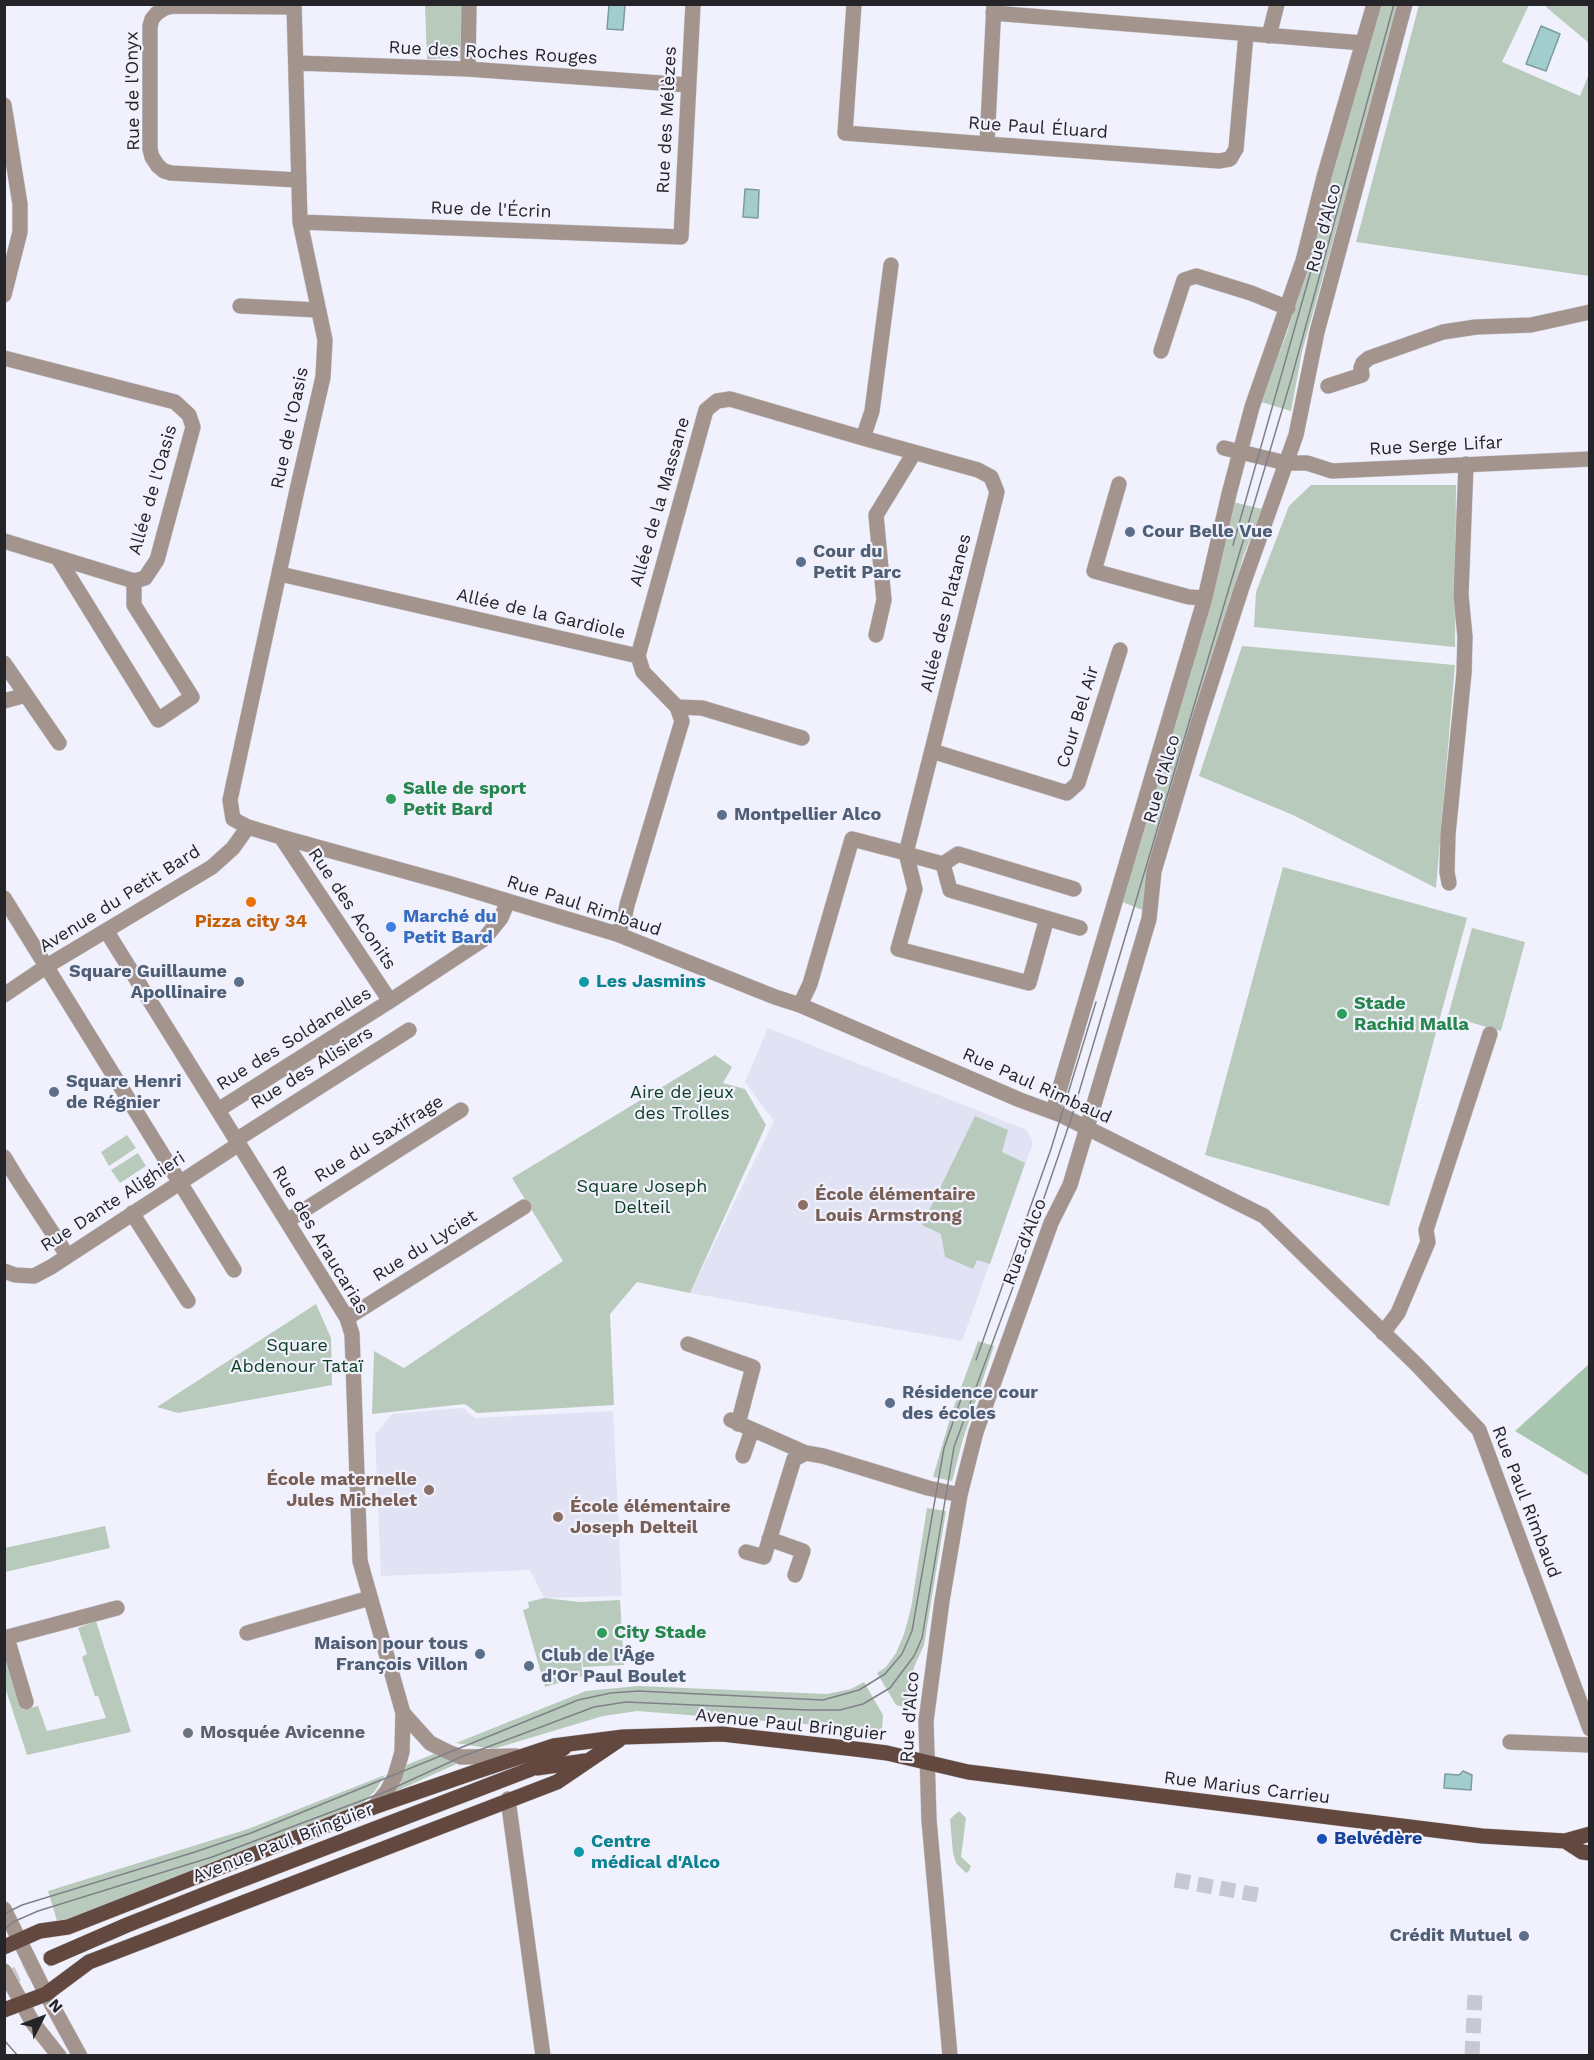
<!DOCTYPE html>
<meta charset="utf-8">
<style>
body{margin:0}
#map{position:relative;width:1594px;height:2060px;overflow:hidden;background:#f0f1fc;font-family:"Work Sans",sans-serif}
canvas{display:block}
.frame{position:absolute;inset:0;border:6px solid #252529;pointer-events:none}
.north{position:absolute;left:12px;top:1988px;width:60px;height:60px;-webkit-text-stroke:4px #f0f1fc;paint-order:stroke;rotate:48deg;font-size:16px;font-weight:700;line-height:24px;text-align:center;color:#252529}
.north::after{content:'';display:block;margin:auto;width:21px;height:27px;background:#252529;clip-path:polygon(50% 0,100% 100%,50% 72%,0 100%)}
</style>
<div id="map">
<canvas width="1594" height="2060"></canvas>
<div class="frame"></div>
<div class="north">N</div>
</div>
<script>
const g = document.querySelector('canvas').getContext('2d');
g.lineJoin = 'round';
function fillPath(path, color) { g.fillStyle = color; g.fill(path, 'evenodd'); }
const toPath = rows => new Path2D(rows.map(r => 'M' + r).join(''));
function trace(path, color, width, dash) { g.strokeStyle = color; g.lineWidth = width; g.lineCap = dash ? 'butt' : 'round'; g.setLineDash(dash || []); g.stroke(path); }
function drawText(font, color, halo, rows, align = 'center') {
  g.font = font + ' "Work Sans",sans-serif'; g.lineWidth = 4.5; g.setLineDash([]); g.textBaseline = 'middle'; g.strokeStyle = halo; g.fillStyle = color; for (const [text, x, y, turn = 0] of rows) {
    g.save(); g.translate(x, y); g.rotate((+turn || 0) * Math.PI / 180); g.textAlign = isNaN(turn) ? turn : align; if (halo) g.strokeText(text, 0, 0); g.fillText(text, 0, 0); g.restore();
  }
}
fillPath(toPath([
 [768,1028,1027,1130,1033,1143,962,1341,690,1293,774,1121,745,1082],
 [463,1408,475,1418,613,1411,622,1596,544,1598,530,1570,381,1576,375,1435,392,1414]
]), '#e1e3f5');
fillPath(toPath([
 [425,5,463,5,465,58,427,59],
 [1379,5,1399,5,1302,352,1291,411,1261,402,1288,330],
 [1419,5,1529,5,1502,62,1580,96,1589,74,1589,276,1356,242],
 [1547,5,1589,5,1589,43,1546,7],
 [1311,485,1456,485,1455,647,1254,627,1256,592,1289,506],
 [1233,502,1262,509,1243,557,1145,911,1120,901],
 [1242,646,1455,665,1436,888,1293,815,1199,776],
 [1283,867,1467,918,1389,1206,1205,1155],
 [1472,928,1525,942,1501,1031,1448,1016],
 [715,1055,732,1067,723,1083,745,1089,766,1125,690,1293,637,1282,610,1314,614,1405,477,1413,465,1404,372,1414,374,1351,404,1368,563,1261,512,1178],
 [975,1116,1008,1130,1002,1152,1025,1163,990,1264,977,1260,973,1269,945,1257,941,1234,922,1225],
 [127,1135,136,1148,109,1166,101,1152],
 [138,1153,146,1166,120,1183,111,1170],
 [316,1304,331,1338,332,1385,178,1413,157,1407],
 [978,1341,994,1346,963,1439,952,1481,933,1477,951,1415],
 [927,1508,946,1511,924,1645,914,1667,909,1708,896,1705,877,1673,886,1667,896,1653,904,1634,911,1608],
 [105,1526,110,1548,5,1572,5,1548],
 [544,1598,580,1602,620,1600,624,1665,583,1667,581,1646,582,1676,545,1687,523,1610,529,1608,528,1602],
 [96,1621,131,1732,27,1755,5,1687,4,1654,23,1710,38,1706,47,1731,106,1718,98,1696,95,1696,82,1657,87,1654,78,1628],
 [864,1682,883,1715,882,1730,637,1711,603,1716,493,1749,456,1743,586,1691,638,1686,827,1694,851,1689],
 [436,1753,463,1761,390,1794,404,1766],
 [385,1775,375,1791,363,1803,64,1922,57,1921,48,1891,248,1829],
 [959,1811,966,1818,961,1857,971,1866,969,1871,966,1873,956,1863,953,1853,950,1819]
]), '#b8cabc');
fillPath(toPath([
 [1589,1364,1589,1476,1515,1431]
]), '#a8c6af');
const water = toPath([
 [609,5,625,5,623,30,607,29,609,5],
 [1541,26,1560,34,1546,71,1526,64,1541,26],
 [745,189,759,190,758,218,743,217,745,189],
 [1463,1771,1472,1775,1471,1790,1444,1788,1445,1774,1459,1775,1463,1771]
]);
fillPath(water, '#a2cdce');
trace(water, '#7c9b9c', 1.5);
trace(toPath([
 [1175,1880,1258,1895],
 [1472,2056,1475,1995]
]), '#c7c8d2', 15, [15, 8]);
trace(toPath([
 [4,1980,51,1958]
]), '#c7c8d2', 15, [15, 8]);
const minor = toPath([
 [294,4,300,222,325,340,323,377,297,490,230,800,233,819,248,827,281,837,451,884,617,934,775,997,800,1005,1020,1100,1061,1115,1264,1216,1418,1366,1479,1430,1590,1729],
 [854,4,845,133,987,144,1219,161,1230,159,1236,149,1246,34],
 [294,7,174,6,165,8,157,13,152,19,150,26,150,149,152,157,158,166,164,171,171,173,298,180],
 [993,13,1363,43],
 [1269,36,1277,4],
 [296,63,468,69,688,85],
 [468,69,469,4],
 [4,105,20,204,20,232,4,295],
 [987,144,994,4],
 [300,222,681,237,693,4],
 [240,306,318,310],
 [1161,351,1184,280,1196,276,1251,293,1288,308],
 [4,358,175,402,189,415,193,427,157,560,145,578,134,581,4,541],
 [1328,386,1362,375,1361,368,1363,363,1369,358,1443,332,1476,327,1531,325,1590,312],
 [863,438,978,470,991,477,997,492,906,853,915,889,898,949,1029,983,1047,918],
 [1224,448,1286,463,1307,463,1332,471,1590,459],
 [1119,484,1094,571,1189,597,1205,598],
 [58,558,158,720,192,697,134,605,134,581],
 [280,574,638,656,643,672,677,707,682,721,627,905,624,920,617,934],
 [876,635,884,600,876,515,914,453],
 [638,656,706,410,717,401,730,399,863,438,872,411,891,265],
 [4,663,59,743],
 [4,701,26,695],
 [677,707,702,708,802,738],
 [932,751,1067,793,1078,783,1120,650],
 [281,837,390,1001],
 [906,854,943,864,950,890,1080,928],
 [943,864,958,854,1074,889],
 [1449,883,1447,872,1448,834,1464,673,1465,637,1461,595,1466,464],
 [4,898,234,1270],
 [107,932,347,1318,352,1334,360,1561,403,1713,402,1752,395,1776,387,1791,374,1807],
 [4,995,47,966,212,867,233,848,248,827],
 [800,1005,810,984,852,839,906,853],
 [218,1110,390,1001,484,939,501,918,508,901],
 [1053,1111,1205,598,1229,494,1252,407,1303,261,1324,177,1374,4],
 [236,1140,409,1030],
 [4,1157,18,1180,67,1255],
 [132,1213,188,1301],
 [287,1221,461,1110],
 [4,1271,15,1275,34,1276,51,1267,239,1144],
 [347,1318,524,1207],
 [1383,1333,1398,1313,1428,1242,1426,1230,1490,1034],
 [688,1344,753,1367,738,1424],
 [731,1420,806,1453],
 [743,1456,752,1430],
 [769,1539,803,1551,795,1575],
 [746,1552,764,1557,794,1459,806,1453,823,1456,928,1488,960,1495],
 [247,1633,370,1598],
 [4,1638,117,1608],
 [7,1638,26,1702],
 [403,1713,430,1743,448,1752,461,1757,516,1756],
 [1510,1742,1590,1745],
 [508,1799,543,2056],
 [4,1909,46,1994,80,2056],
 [4,1971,33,2023,59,2056],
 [950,2056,929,1820,926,1721,942,1601,960,1495,976,1432,1051,1223,1070,1185,1149,919,1154,871,1199,720,1242,587,1296,435,1317,332,1405,4]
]);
const major = toPath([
 [537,1768,585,1761],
 [1565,1841,1582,1852,1590,1853],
 [4,1947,40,1931,68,1927,374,1807,475,1772,553,1746,623,1737,722,1734,855,1749,887,1753,968,1772,1482,1836,1565,1841,1590,1834],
 [51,1958,127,1925,223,1887,531,1769,564,1748],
 [4,2010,46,1994,89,1962,557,1782,619,1740]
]);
trace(minor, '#cbccd6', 16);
trace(major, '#cbccd6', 16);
trace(minor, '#a3948e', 15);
trace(major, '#62483f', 15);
trace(toPath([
 [1233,545,1316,253],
 [976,1360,1051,1149,1096,1002],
 [4,1914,22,1905,195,1852,251,1833,578,1700,611,1693,638,1691,823,1700,859,1690,885,1674,902,1654,912,1631,944,1448,961,1399],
 [4,1930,13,1922,38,1911,212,1857,387,1791,461,1757,594,1707,626,1702,808,1710,840,1710,863,1704,890,1688,914,1656,922,1638,954,1447,1020,1268,1071,1119,1291,380,1394,4],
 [4,2040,18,2056]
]), '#808188', 1.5);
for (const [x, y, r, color] of [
 [1130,532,6,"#5c6f8a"],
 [801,562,6,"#5c6f8a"],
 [391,799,6,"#2e9e5b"],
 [722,815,6,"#5c6f8a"],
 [251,902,6,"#e8710a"],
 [391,927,6,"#3f7fe0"],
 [239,982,6,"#5c6f8a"],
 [584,982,6,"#0f9aa8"],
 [1342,1014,6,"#2e9e5b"],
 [54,1092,6,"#5c6f8a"],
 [803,1205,6,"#8d6e63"],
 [890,1403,6,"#5c6f8a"],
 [429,1490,6,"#8d6e63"],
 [558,1517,6,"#8d6e63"],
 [602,1633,6,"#2e9e5b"],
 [480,1654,6,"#5c6f8a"],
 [529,1666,6,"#5c6f8a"],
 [188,1733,6,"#6b7280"],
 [1322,1839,6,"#1a4fb4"],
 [579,1852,6,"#0f9aa8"],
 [1524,1936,6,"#5c6f8a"]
]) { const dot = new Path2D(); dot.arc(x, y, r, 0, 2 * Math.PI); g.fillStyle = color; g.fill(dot); trace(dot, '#f0f1fc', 2); }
drawText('18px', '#252529', '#f0f1fc', [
 ["Rue des Roches Rouges",493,53,3],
 ["Rue de l'Onyx",133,91,-91],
 ["Rue des Mélèzes",667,120,-87],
 ["Rue Paul Éluard",1038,128,4],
 ["Rue de l'Écrin",491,210,2],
 ["Rue d'Alco",1324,228,-75],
 ["Rue de l'Oasis",290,428,-78],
 ["Rue Serge Lifar",1436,446,-3],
 ["Allée de l'Oasis",153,490,-74],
 ["Allée de la Massane",660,502,-74],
 ["Allée des Platanes",946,613,-76],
 ["Allée de la Gardiole",541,614,13],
 ["Cour Bel Air",1078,717,-73],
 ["Rue d'Alco",1162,779,-74],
 ["Avenue du Petit Bard",120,899,-32],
 ["Rue Paul Rimbaud",584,906,18],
 ["Rue des Aconits",352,909,56],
 ["Rue des Soldanelles",294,1039,-32],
 ["Rue des Alisiers",312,1068,-32],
 ["Rue Paul Rimbaud",1037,1086,24],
 ["Rue du Saxifrage",379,1139,-32],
 ["Rue Dante Alighieri",113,1202,-33],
 ["Rue des Araucarias",320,1240,59],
 ["Rue d'Alco",1025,1242,-69],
 ["Rue du Lyciet",425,1246,-32],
 ["Rue Paul Rimbaud",1526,1502,69],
 ["Rue d'Alco",910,1717,-86],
 ["Avenue Paul Bringuier",791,1725,6],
 ["Rue Marius Carrieu",1247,1788,7],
 ["Avenue Paul Bringuier",283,1843,-21]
]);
drawText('bold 18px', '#4e5e75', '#f0f1fc', [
 ["Cour Belle Vue",1142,532],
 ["Cour du",813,552],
 ["Petit Parc",813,573],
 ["Montpellier Alco",734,815],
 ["Square Guillaume",227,972,"right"],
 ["Apollinaire",227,993,"right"],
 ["Square Henri",66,1082],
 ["de Régnier",66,1103],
 ["Résidence cour",902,1393],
 ["des écoles",902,1414],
 ["Maison pour tous",468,1644,"right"],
 ["François Villon",468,1665,"right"],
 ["Club de l'Âge",541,1656],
 ["d'Or Paul Boulet",541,1677],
 ["Crédit Mutuel",1512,1936,"right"]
], 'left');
drawText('bold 18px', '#27864d', '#f0f1fc', [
 ["Salle de sport",403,789],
 ["Petit Bard",403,810],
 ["Stade",1354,1004],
 ["Rachid Malla",1354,1025],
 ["City Stade",614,1633]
], 'left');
drawText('bold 18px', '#366cbe', '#f0f1fc', [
 ["Marché du",403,917],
 ["Petit Bard",403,938]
], 'left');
drawText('bold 18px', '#c56008', '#f0f1fc', [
 ["Pizza city 34",251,922]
]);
drawText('bold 18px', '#0d838f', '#f0f1fc', [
 ["Les Jasmins",596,982],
 ["Centre",591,1842],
 ["médical d'Alco",591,1863]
], 'left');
drawText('18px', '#0c3f21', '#f0f1fc', [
 ["Aire de jeux",682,1093],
 ["des Trolles",682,1114],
 ["Square Joseph",642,1187],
 ["Delteil",642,1208],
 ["Square",297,1346],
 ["Abdenour Tataï",297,1367]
]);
drawText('bold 18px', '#785e54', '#f0f1fc', [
 ["École élémentaire",815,1195],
 ["Louis Armstrong",815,1216],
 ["École maternelle",417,1480,"right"],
 ["Jules Michelet",417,1501,"right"],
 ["École élémentaire",570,1507],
 ["Joseph Delteil",570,1528]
], 'left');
drawText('bold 18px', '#5b616d', '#f0f1fc', [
 ["Mosquée Avicenne",200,1733]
], 'left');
drawText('bold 18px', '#164399', '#f0f1fc', [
 ["Belvédère",1334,1839]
], 'left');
</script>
